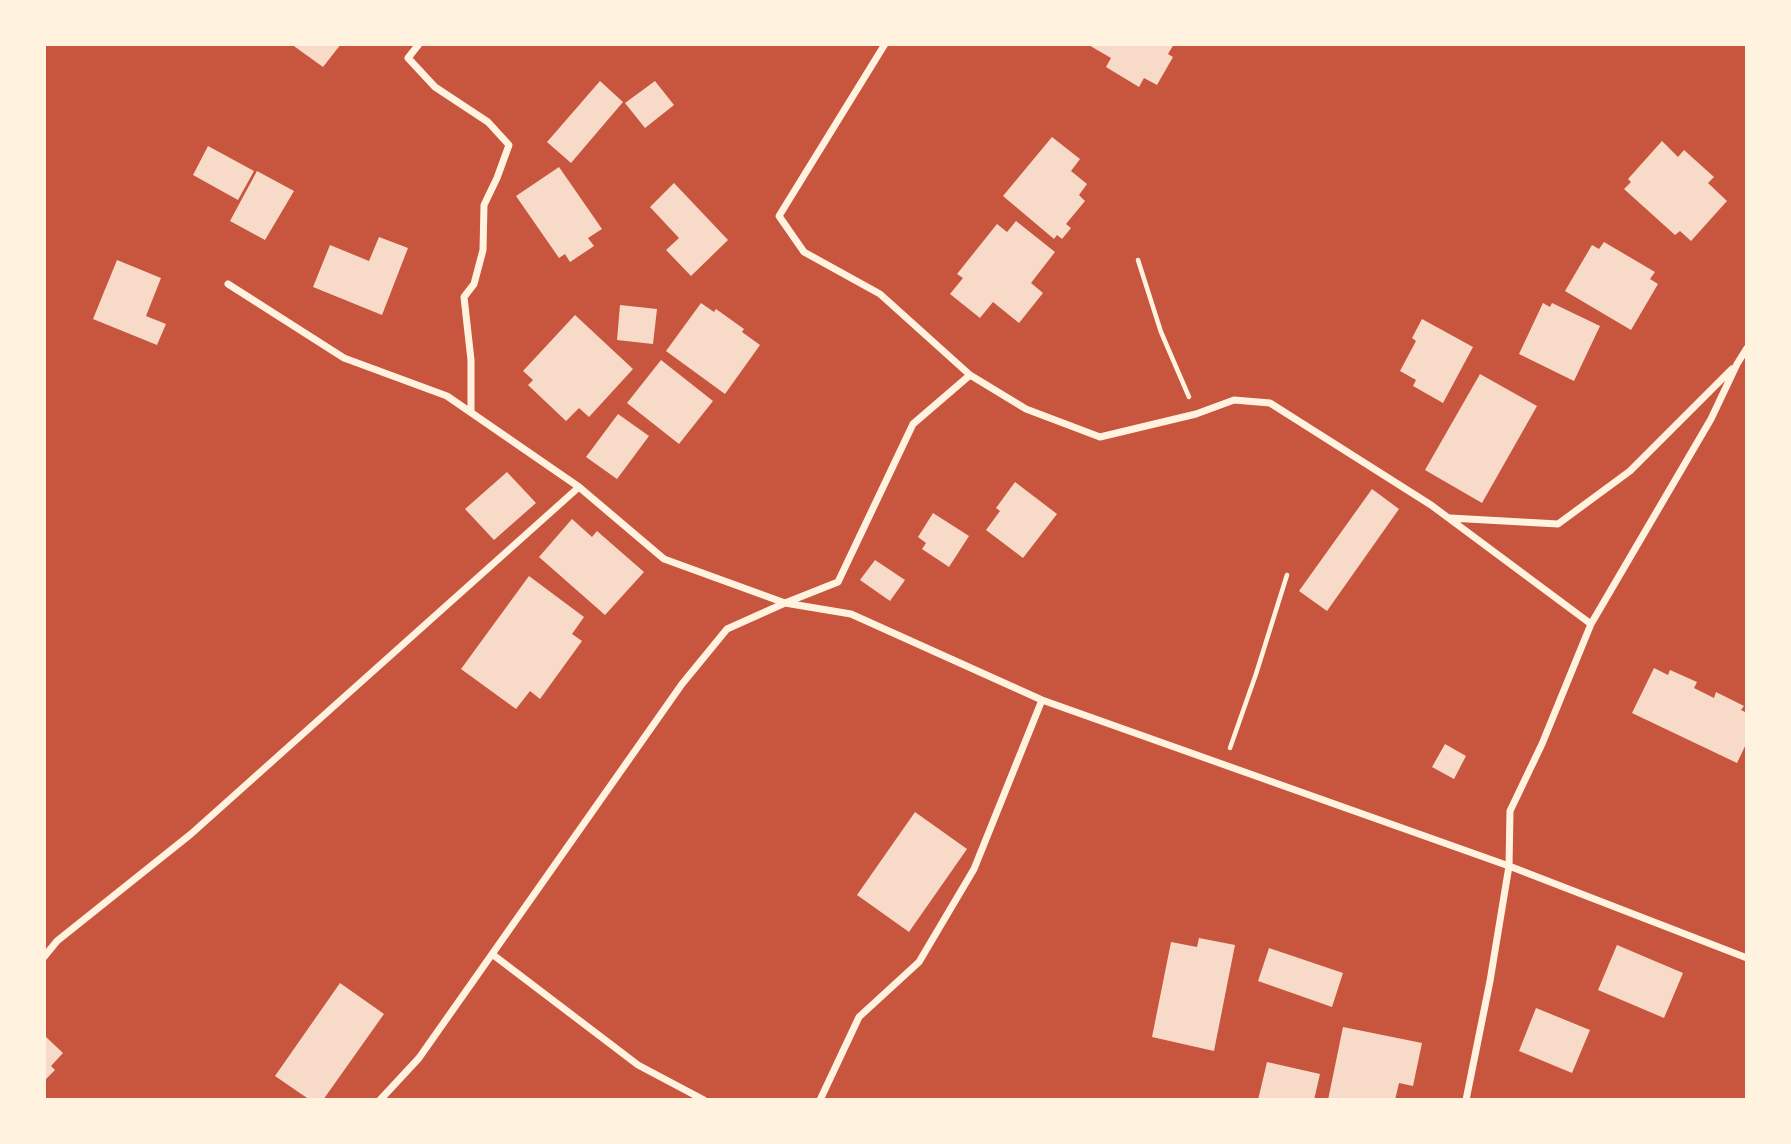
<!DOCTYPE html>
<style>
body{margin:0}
#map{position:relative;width:1791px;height:1144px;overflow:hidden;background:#c8553d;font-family:"Noto Sans",sans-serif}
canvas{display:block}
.frame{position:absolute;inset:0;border:46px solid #fff3e0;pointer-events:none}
</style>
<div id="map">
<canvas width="1791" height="1144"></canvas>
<div class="frame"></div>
</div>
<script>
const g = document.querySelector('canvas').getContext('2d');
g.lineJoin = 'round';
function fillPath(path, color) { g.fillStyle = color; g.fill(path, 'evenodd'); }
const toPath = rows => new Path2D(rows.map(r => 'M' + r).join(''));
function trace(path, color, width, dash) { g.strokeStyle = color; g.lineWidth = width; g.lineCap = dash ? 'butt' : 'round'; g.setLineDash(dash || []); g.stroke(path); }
fillPath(toPath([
 [291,44,341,44,323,67],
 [1087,44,1174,44,1168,54,1173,57,1157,85,1144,78,1139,87,1106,67,1111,58],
 [600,81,623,102,571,163,547,142],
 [655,81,674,105,645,128,625,103],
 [1052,137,1080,159,1071,171,1087,184,1079,195,1085,201,1066,224,1071,228,1062,239,1057,235,1054,239,1003,196],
 [1662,141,1678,157,1684,150,1714,177,1708,183,1727,201,1691,241,1680,231,1675,235,1624,189,1631,182,1628,179],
 [208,146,254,171,238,200,193,175],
 [559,167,602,229,588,238,594,246,570,262,565,254,559,258,516,196],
 [257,171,294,191,265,240,230,221],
 [674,183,728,240,691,276,666,250,679,238,650,207],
 [1016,221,1055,252,1031,283,1043,293,1019,323,993,302,980,318,950,294,963,278,957,274,997,224,1007,232],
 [379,237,408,248,382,315,313,287,330,245,369,261],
 [1604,242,1655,272,1650,279,1658,284,1631,330,1565,291,1592,245,1599,249],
 [117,260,161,278,146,316,166,324,157,345,93,319],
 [701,303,714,312,716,309,744,329,742,332,760,345,725,394,666,351],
 [1543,303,1550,307,1552,303,1600,326,1574,381,1519,354],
 [620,305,657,309,653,344,617,340],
 [575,315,633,369,589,417,579,408,566,421,528,385,533,380,523,371],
 [1422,319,1473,347,1443,403,1413,386,1416,380,1400,371,1416,341,1412,338],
 [661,360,713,401,679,444,627,403],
 [1480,374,1537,406,1482,503,1425,470],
 [618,414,649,436,617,479,586,457],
 [507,472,536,503,494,540,465,509],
 [1015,482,1057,514,1023,558,986,530,1000,511,996,508],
 [1372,489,1399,509,1327,611,1299,591],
 [933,513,969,536,949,567,922,549,926,543,918,537],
 [572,519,592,537,597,531,644,572,605,615,539,557],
 [875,560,905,580,890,601,860,580],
 [529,576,584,617,572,634,582,641,540,699,530,691,516,709,461,669],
 [1654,668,1668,675,1670,670,1697,682,1694,688,1714,698,1716,692,1744,706,1741,710,1747,713,1747,742,1737,763,1632,713],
 [1445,744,1466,756,1454,779,1432,767],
 [915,812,967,849,909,932,857,895],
 [1199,938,1235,945,1214,1051,1152,1037,1171,942,1197,947],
 [1617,945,1683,973,1664,1018,1598,990],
 [1269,948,1343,973,1332,1007,1258,981],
 [340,983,384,1014,323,1100,310,1100,275,1076],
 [1536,1008,1590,1030,1572,1073,1519,1051],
 [1343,1027,1422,1043,1413,1086,1399,1083,1395,1100,1328,1100],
 [46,1037,63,1053,51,1066,55,1070,44,1081,44,1040],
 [1267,1062,1320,1074,1314,1100,1258,1100]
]), '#f7dbc8');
trace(toPath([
 [1138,260,1161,332,1189,397],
 [1230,748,1256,674,1287,575]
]), '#fff3e0', 4.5);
trace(toPath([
 [419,44,408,58,435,87,488,122,509,145,497,178,484,205,483,250,474,284,464,297,471,360,471,412],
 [885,44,779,216,804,252,880,294,970,375,1026,409,1100,437,1196,414,1234,400,1270,403,1431,505,1591,624,1711,419,1737,364,1747,348],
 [228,284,344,358,447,396,579,487,664,559,785,603,838,582,913,424,970,375],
 [1450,518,1558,524,1630,471,1732,369],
 [1591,624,1542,744,1510,811,1509,866,1747,958],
 [492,954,638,1065,704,1100],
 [44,957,57,941,191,834,579,487],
 [380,1100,419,1058,682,684,727,629,785,603,851,614,1042,700,1509,866,1490,981,1466,1100],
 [820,1100,859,1017,919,962,974,869,1042,700]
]), '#fff3e0', 7);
</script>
